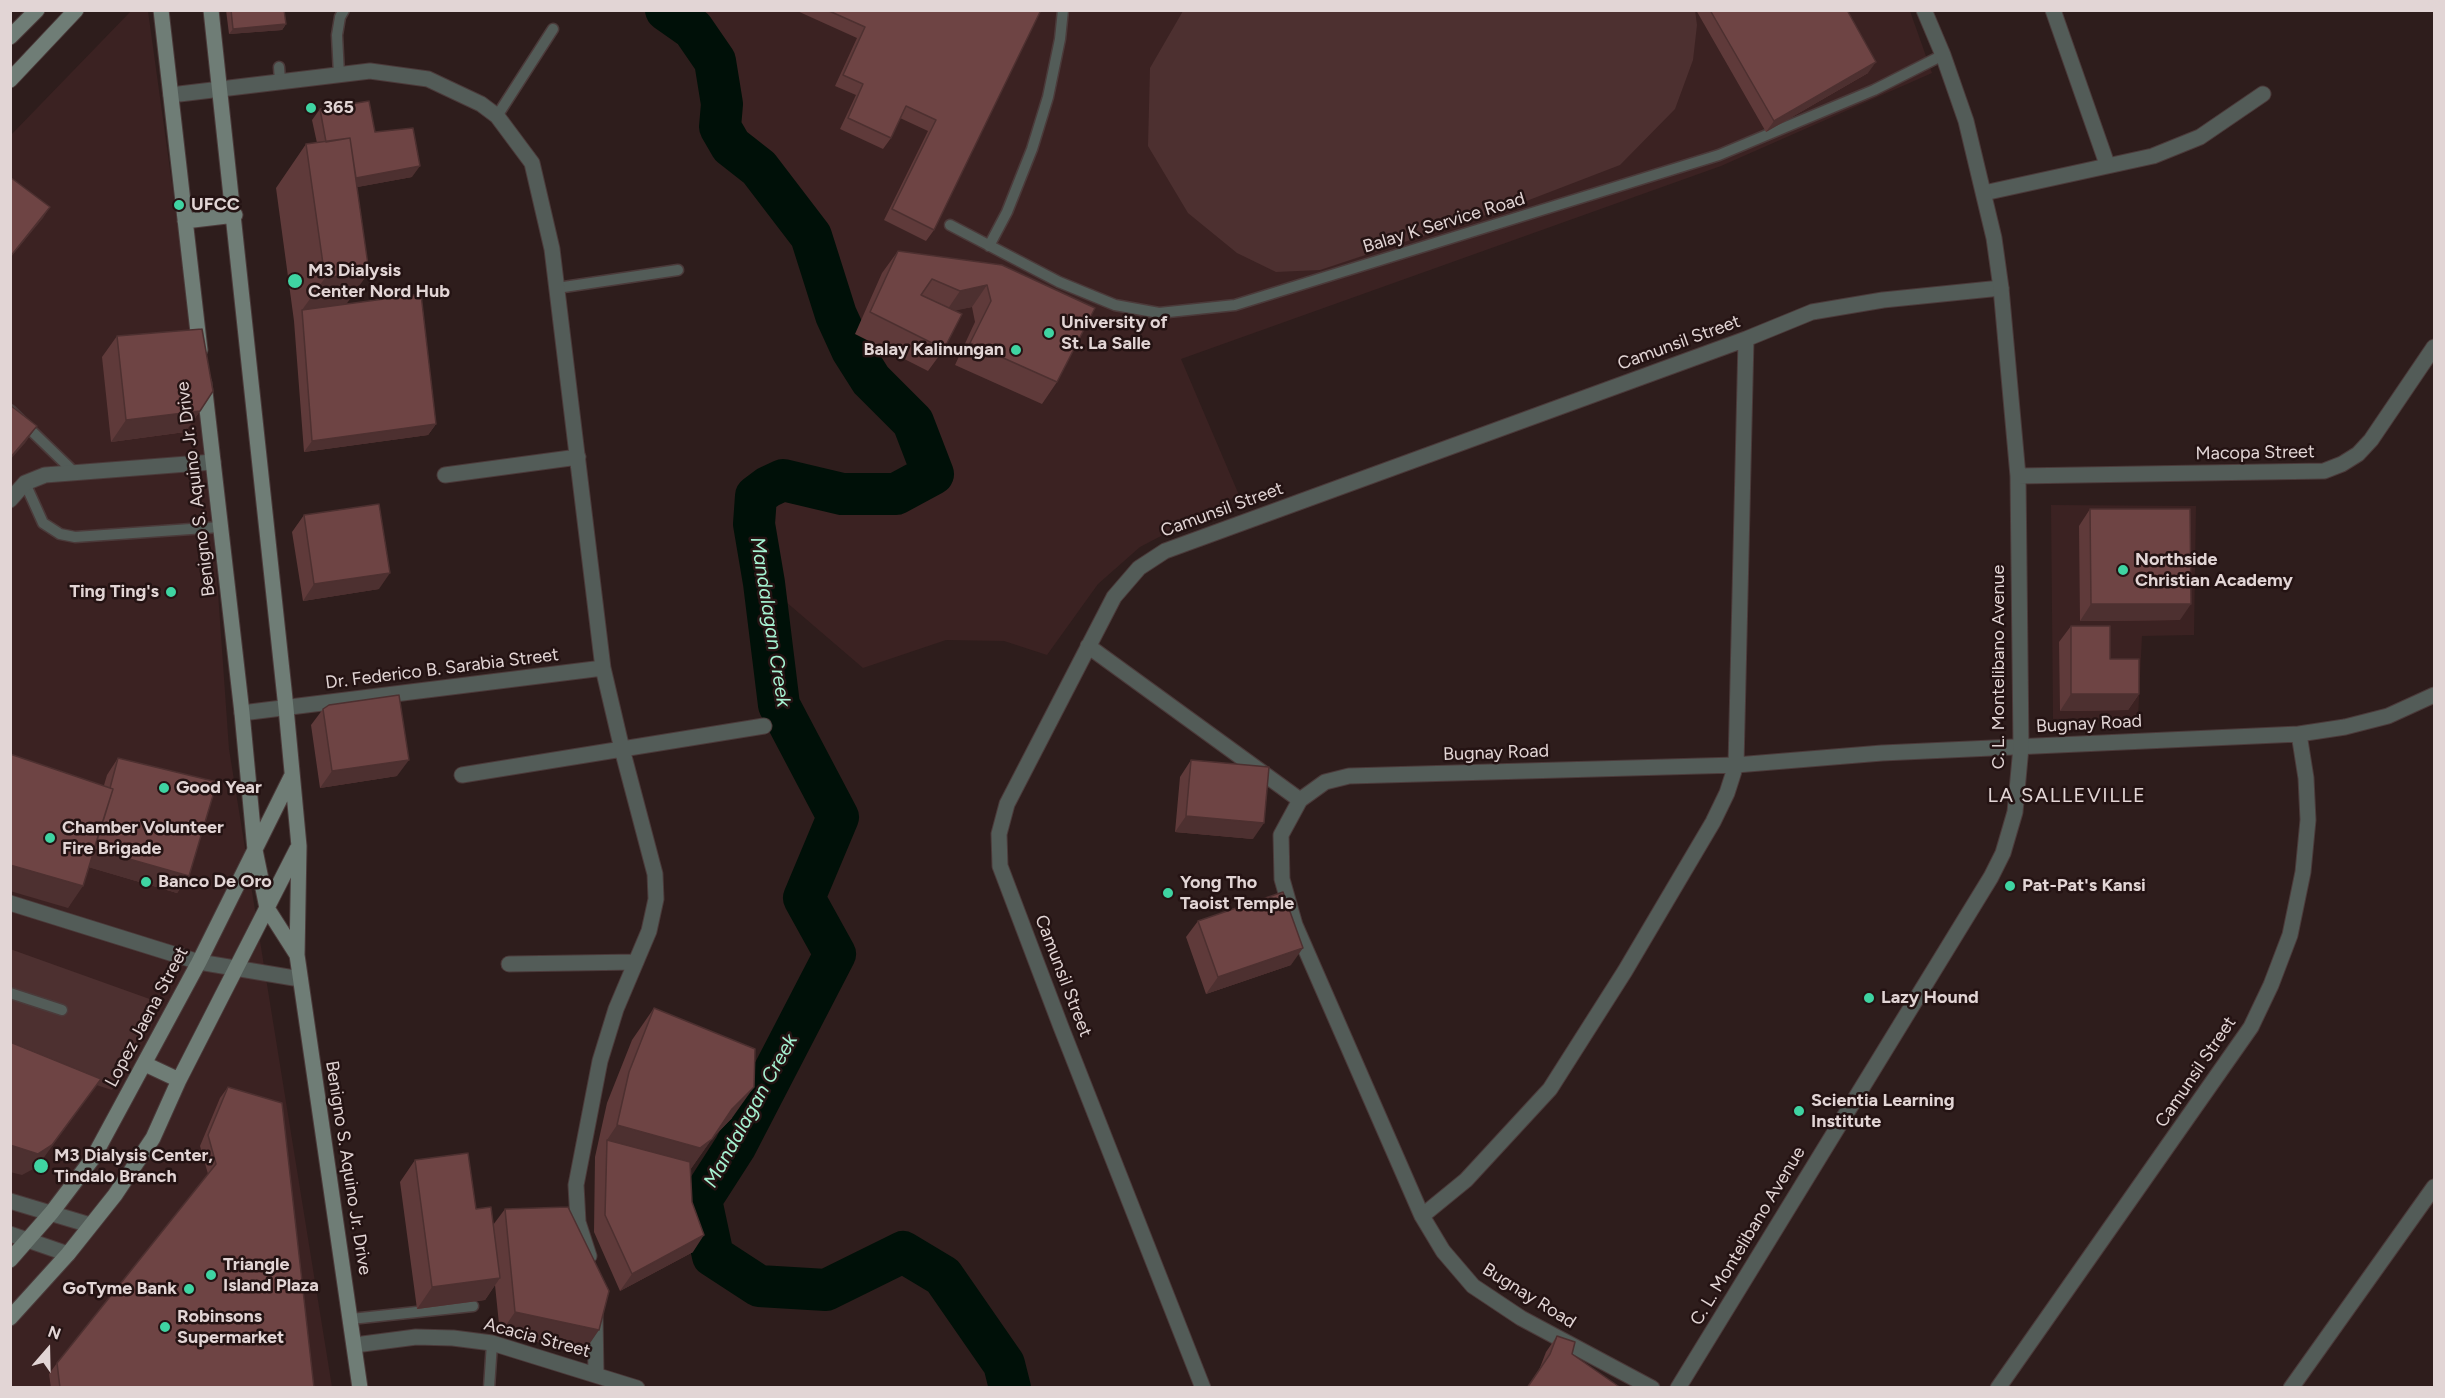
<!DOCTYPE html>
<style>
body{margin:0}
#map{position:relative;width:2445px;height:1398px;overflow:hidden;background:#2e1d1c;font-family:Figtree,sans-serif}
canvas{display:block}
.frame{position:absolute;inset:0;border:12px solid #e2d5d5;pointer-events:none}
.north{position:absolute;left:18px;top:1320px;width:60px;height:60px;-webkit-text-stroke:4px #241313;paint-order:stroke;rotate:20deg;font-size:16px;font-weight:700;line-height:24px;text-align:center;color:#e2d5d5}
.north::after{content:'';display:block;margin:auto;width:21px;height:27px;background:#e2d5d5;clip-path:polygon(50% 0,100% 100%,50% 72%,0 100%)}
</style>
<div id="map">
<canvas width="2445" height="1398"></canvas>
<div class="frame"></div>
<div class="north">N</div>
</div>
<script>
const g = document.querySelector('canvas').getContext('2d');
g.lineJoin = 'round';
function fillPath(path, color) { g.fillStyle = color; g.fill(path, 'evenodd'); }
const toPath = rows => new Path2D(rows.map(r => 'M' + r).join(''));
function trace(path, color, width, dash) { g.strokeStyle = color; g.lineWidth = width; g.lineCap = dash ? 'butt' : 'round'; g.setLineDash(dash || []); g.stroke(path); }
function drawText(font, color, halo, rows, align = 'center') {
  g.font = font + ' Figtree,sans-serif'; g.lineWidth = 5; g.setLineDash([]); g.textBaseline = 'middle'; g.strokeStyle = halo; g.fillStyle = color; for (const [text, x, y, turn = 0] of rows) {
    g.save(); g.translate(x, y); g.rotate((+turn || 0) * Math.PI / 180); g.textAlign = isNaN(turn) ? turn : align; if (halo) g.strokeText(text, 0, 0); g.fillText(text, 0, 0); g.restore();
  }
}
fillPath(toPath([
 [131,11,148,11,207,436,229,749,332,1387,11,1387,10,136],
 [666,11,1910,11,1932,73,1721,166,1181,359,1239,495,1140,547,1098,584,1047,655,1004,641,946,640,863,668,764,583,754,524,756,496,768,487,783,480,842,494,896,494,933,474,913,422,871,380,852,350,836,315,811,236,759,168,731,146,720,127,722,104,715,61,693,29],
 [2051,505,2196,506,2194,635,2142,636,2138,718,2053,719]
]), '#3b2222');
fillPath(toPath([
 [1183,11,1695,10,1697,25,1693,60,1675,109,1620,165,1516,205,1320,270,1276,272,1237,253,1188,213,1148,146,1150,68],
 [10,949,158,1002,112,1090,11,1058]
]), '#4d3030');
trace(toPath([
 [666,10,693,29,715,61,722,104,720,127,731,146,759,168,811,236,836,315,852,350,871,380,913,422,933,474,896,494,842,494,783,480,768,487,756,496,754,524,764,583,779,705,838,817,804,898,835,954,735,1147,701,1200,713,1256,759,1286,826,1290,903,1252,943,1276,1004,1364,1010,1388]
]), '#001008', 42);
const service = toPath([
 [279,67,280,81],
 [339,75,337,35,340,17,344,10],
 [497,116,553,29],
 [950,225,1059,282,1115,305,1159,313,1235,305,1719,155,1874,90,1943,55],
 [989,246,1007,212,1032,149,1048,97,1060,39,1063,10],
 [557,288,678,270],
 [10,410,74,472],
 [25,483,43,523,60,534,75,537,220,527],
 [10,993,62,1010],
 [351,1319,473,1306],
 [489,1388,492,1343]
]);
const minor = toPath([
 [2053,10,2107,164],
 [171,95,370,71,428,79,481,104,497,116,532,163,552,249,603,668,622,749,655,874,656,899,649,931,616,1009,600,1061,576,1185,578,1222,589,1256],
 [1984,193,2153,156,2200,137,2263,94],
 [445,475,578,457],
 [10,500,25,483,45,475,213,462],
 [1088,646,1300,800],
 [242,713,603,668],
 [462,775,764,726],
 [10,903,199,962,300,979],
 [509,964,636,962],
 [10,1201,90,1225],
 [1422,1216,1466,1180,1550,1089,1625,971,1713,822,1727,793,1736,765,1746,339],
 [10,1234,68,1254],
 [595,1315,596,1374],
 [355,1345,416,1337,453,1338,492,1343,637,1388],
 [1203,1388,1061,1027,1000,866,999,834,1007,804,1114,597,1139,568,1165,551,1746,339,1812,312,1883,300,2001,288],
 [1652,1388,1521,1318,1473,1286,1443,1251,1422,1216,1295,925,1282,879,1281,835,1300,800,1325,782,1349,776,1736,765,1882,753,2299,734,2345,727,2388,716,2434,695],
 [1998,1388,2251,1027,2271,985,2290,935,2303,872,2308,820,2306,778,2299,734],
 [2291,1388,2434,1187]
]);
const tertiary = toPath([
 [2018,476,2324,471,2342,464,2358,454,2371,440,2434,347],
 [1678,1388,1991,877,2003,853,2015,812,2021,747,2018,476,2001,288,1994,238,1966,121,1943,55,1924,10]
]);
const secondary = toPath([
 [161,10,200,350],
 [211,10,286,708,299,846,297,955,360,1388],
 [10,37,37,10],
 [10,80,76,10],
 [185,221,235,215],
 [204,383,242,713,255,850,267,908,297,955],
 [145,1064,179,1080],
 [10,1260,52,1212,93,1158,199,962,291,777],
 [10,1318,68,1254,115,1195,153,1138,179,1080,297,849]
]);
trace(service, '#4b3a3a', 13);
trace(minor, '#4b3a3a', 17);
trace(tertiary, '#4b3a3a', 17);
trace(secondary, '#4b3a3a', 17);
trace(service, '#535c58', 10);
trace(minor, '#535c58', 15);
trace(tertiary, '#535c58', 15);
trace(secondary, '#6f7d76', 15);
fillPath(toPath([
 [226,10,284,10,286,24,282,30,229,34],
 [795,10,1041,10,934,230,926,241,884,220,928,131,900,118,891,138,883,149,840,129,856,95,835,86,857,38],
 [1696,10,1847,10,1868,73,1766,132],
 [320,109,375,132,412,177,357,187,346,304,436,424,428,435,304,452,294,321,276,188,306,144,317,143,312,120],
 [898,251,1002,265,1057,382,1042,404,955,365,975,322,972,307,955,310,944,349,928,371,855,334,882,273],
 [117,336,200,411,185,432,111,442,102,357],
 [2090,509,2180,620,2080,621,2079,526],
 [304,515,379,589,303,601,292,532],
 [2071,626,2110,659,2139,694,2128,710,2060,711,2059,642],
 [323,709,397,776,320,788,311,725],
 [118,758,189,876,177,893,89,867,68,908,107,775],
 [1191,760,1253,839,1175,832,1180,777],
 [1198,921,1291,965,1206,994,1186,937],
 [654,1008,732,1118,712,1138,690,1170,693,1252,620,1291,594,1232,595,1157,607,1103,632,1040],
 [228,1087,314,1388,51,1388,49,1374,57,1363,208,1174,200,1146,220,1098],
 [415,1160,476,1209,493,1225,505,1209,584,1352,500,1334,495,1285,485,1300,417,1309,400,1182],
 [1557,1336,1572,1354,1539,1370,1546,1352]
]), '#5f3a3a');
fillPath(toPath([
 [286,24,282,30,229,34,233,29],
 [1876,62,1868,73,1766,132,1774,121],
 [420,166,412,177,336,191,344,180],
 [50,207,43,218,10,258,10,257],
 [369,272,338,316,302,310,325,278],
 [987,285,972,307,945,313,960,291],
 [200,411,185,432,111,442,126,420],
 [436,424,428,435,304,452,312,441],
 [37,426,25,443,10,460,10,458],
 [390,573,379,589,303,601,314,584],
 [2091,604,2191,604,2180,620,2080,621],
 [2071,694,2139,694,2128,710,2060,711],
 [409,760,397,776,320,788,332,771],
 [1186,816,1264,823,1253,839,1175,832],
 [92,849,189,876,177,893,81,865],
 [10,865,83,886,68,908,10,891],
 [1303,948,1291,965,1206,994,1218,977],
 [101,1079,37,1167,22,1175,10,1172,10,1145],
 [754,1087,732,1118,712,1139,690,1170,607,1140,617,1125],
 [704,1235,693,1252,620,1291,632,1274],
 [500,1278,485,1300,417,1309,432,1287],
 [515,1312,599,1330,584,1352,500,1334]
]), '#4d3030');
const building = toPath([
 [231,10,284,10,286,24,233,29,231,10],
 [827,10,1041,10,934,230,892,209,936,120,906,106,891,138,848,118,863,84,843,75,865,27,827,10],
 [1710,10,1847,10,1876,62,1774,121,1710,10],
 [369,101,375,132,413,128,420,166,356,178,350,138,326,142,320,109,369,101],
 [350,138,369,272,325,278,306,144,350,138],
 [10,177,50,207,10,257,10,177],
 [898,251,1002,265,1095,308,1057,382,970,343,991,301,987,285,960,291,932,279,921,295,962,314,944,349,870,312,898,251],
 [421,294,436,424,312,441,302,310,421,294],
 [202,329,213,391,200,411,126,420,117,336,202,329],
 [10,405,37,426,10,458,10,405],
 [379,504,390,573,314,584,304,515,379,504],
 [2090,509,2190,509,2191,604,2091,604,2090,509],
 [2071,626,2110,626,2110,659,2139,659,2139,694,2071,694,2071,626],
 [399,695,409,760,332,771,323,709,329,705,399,695],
 [10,754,113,789,83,886,10,865,10,754],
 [118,758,217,782,189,876,94,849,113,789,110,788,118,758],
 [1191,760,1269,767,1264,823,1186,816,1191,760],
 [1283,892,1303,948,1218,977,1198,921,1283,892],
 [654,1008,755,1049,754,1087,732,1109,712,1139,700,1148,617,1125,629,1072,654,1008],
 [10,1042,101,1079,52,1145,38,1154,10,1145,10,1042],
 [228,1087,282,1103,314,1388,60,1388,57,1363,216,1164,208,1135,228,1087],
 [607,1140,690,1162,692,1202,704,1235,632,1274,605,1215,607,1140],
 [468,1153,476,1209,491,1207,500,1278,432,1287,415,1160,468,1153],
 [568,1207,609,1291,599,1330,515,1312,505,1209,568,1207],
 [1557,1336,1575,1342,1572,1354,1621,1388,1527,1388,1550,1354,1557,1336]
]);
fillPath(building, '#6e4444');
trace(building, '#4d3030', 1.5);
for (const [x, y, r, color] of [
 [311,108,6,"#3fd4a2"],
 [179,205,6,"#3fd4a2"],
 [295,281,8,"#3fd4a2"],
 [1049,333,6,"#3fd4a2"],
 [1016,350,6,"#3fd4a2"],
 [2123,570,6,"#3fd4a2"],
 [171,592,6,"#3fd4a2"],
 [164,788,6,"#3fd4a2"],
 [50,838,6,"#3fd4a2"],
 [146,882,6,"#3fd4a2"],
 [2010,886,6,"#3fd4a2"],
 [1168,893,6,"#3fd4a2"],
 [1869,998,6,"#3fd4a2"],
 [1799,1111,6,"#3fd4a2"],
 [41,1166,8,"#3fd4a2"],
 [211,1275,6,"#3fd4a2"],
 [189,1289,6,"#3fd4a2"],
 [165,1327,6,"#3fd4a2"]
]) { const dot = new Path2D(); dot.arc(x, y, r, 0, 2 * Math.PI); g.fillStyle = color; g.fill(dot); trace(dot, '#241313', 2); }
drawText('bold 18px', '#e2d5d5', '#241313', [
 ["365",323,108],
 ["UFCC",191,205],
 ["M3 Dialysis",308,271],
 ["Center Nord Hub",308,292],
 ["University of",1061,323],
 ["St. La Salle",1061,344],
 ["Balay Kalinungan",1004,350,"right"],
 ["Northside",2135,560],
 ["Christian Academy",2135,581],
 ["Ting Ting's",159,592,"right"],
 ["Good Year",176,788],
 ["Chamber Volunteer",62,828],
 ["Fire Brigade",62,849],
 ["Banco De Oro",158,882],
 ["Yong Tho",1180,883],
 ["Taoist Temple",1180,904],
 ["Pat-Pat's Kansi",2022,886],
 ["Lazy Hound",1881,998],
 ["Scientia Learning",1811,1101],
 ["Institute",1811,1122],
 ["M3 Dialysis Center,",54,1156],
 ["Tindalo Branch",54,1177],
 ["Triangle",223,1265],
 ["Island Plaza",223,1286],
 ["GoTyme Bank",177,1289,"right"],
 ["Robinsons",177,1317],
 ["Supermarket",177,1338]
], 'left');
drawText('18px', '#e2d5d5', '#241313', [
 ["Balay K Service Road",1444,223,-17],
 ["Camunsil Street",1679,343,-20],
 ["Macopa Street",2255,453,-1],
 ["Benigno S. Aquino Jr. Drive",196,489,-97],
 ["Camunsil Street",1222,510,-20],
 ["C. L. Montelibano Avenue",1999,667,-90],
 ["Dr. Federico B. Sarabia Street",442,669,-7],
 ["Bugnay Road",2089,724,-3],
 ["Bugnay Road",1496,753,-2],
 ["Camunsil Street",1063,976,69],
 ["Lopez Jaena Street",147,1017,-62],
 ["Camunsil Street",2196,1072,-56],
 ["Benigno S. Aquino Jr. Drive",348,1168,81],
 ["C. L. Montelibano Avenue",1748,1236,-59],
 ["Bugnay Road",1529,1296,32],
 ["Acacia Street",537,1338,15]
]);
drawText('italic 20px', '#a6f3d2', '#241313', [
 ["Mandalagan Creek",770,622,81],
 ["Mandalagan Creek",751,1111,-61]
]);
g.letterSpacing = '1.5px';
drawText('20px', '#e2d5d5', '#241313', [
 ["LA SALLEVILLE",2067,796]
]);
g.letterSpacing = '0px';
</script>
